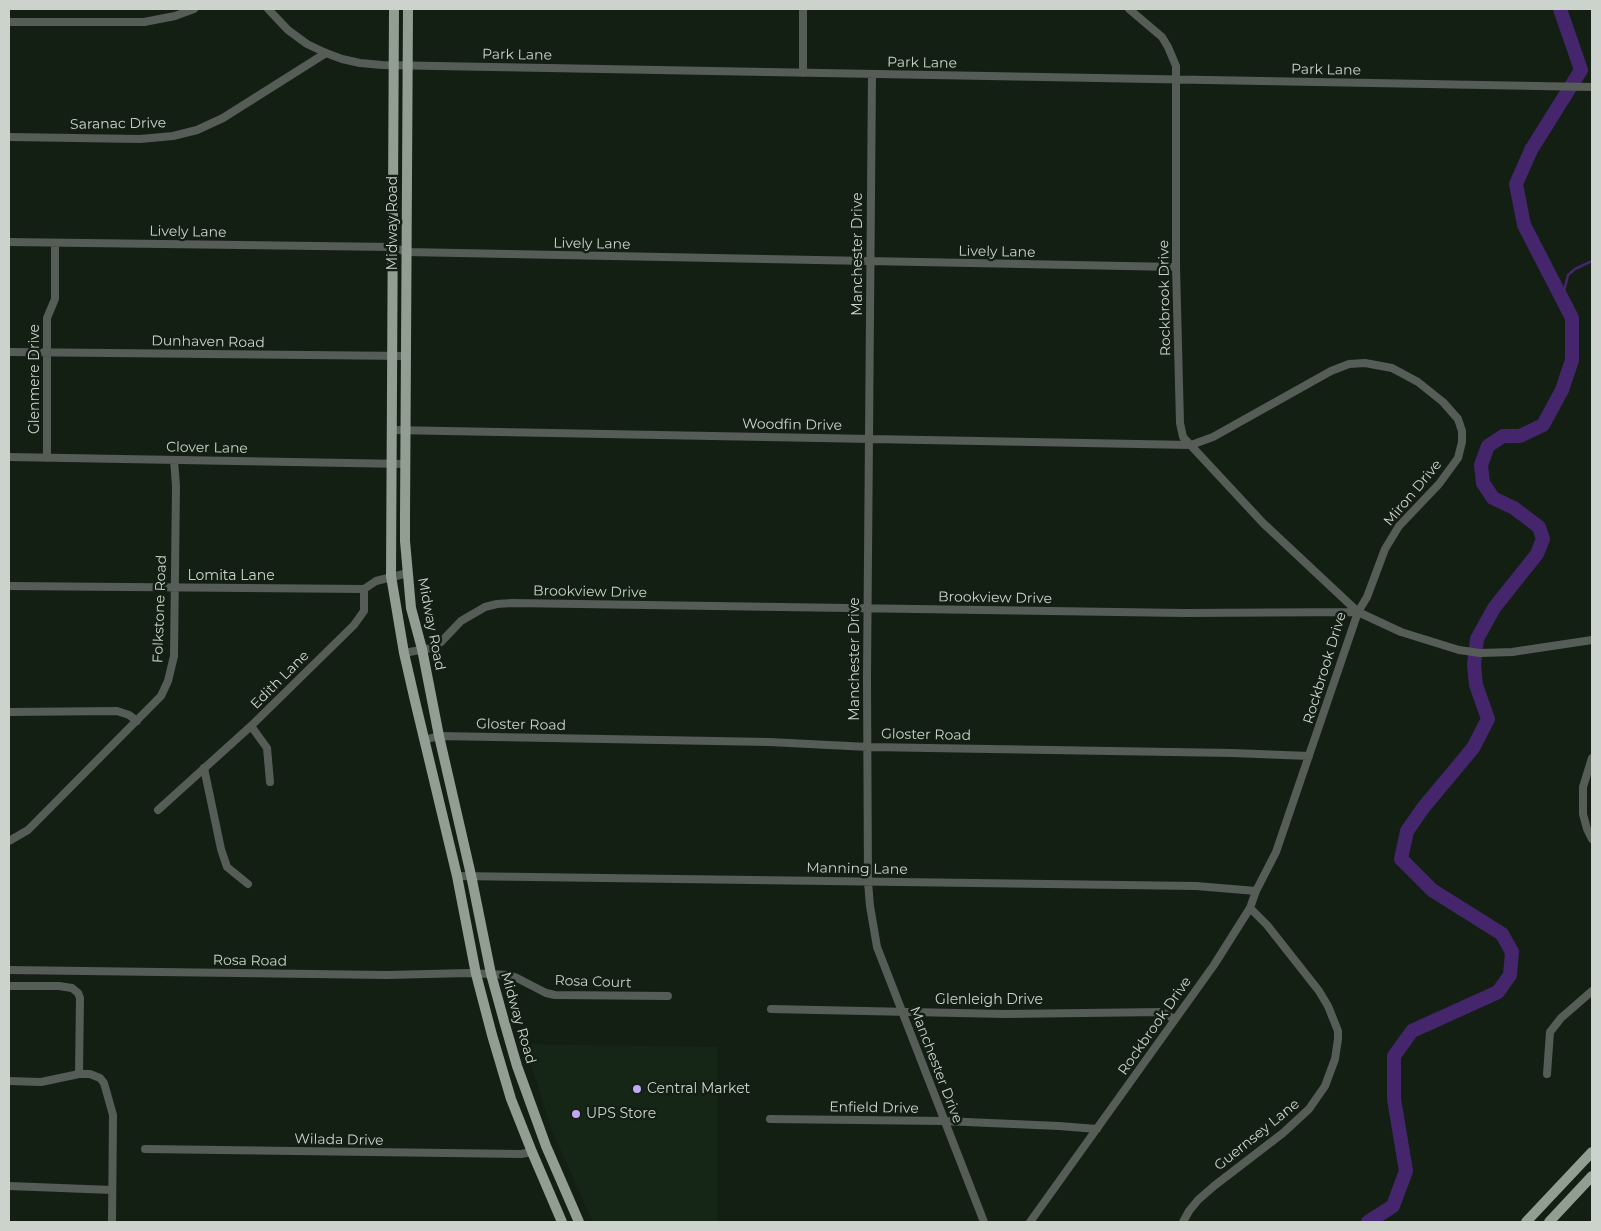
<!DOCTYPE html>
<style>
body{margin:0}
#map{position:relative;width:1601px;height:1231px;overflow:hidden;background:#141f14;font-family:Montserrat,sans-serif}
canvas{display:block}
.frame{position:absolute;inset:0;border:10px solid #ccd3cc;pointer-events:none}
</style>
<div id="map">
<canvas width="1601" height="1231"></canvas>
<div class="frame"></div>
</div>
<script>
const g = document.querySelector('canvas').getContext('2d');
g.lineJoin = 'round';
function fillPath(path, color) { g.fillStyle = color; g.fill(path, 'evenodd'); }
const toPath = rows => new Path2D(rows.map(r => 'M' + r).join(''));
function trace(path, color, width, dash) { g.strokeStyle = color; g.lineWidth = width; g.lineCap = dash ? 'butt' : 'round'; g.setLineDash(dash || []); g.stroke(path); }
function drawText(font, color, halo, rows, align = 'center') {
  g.font = font + ' Montserrat,sans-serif'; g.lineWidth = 5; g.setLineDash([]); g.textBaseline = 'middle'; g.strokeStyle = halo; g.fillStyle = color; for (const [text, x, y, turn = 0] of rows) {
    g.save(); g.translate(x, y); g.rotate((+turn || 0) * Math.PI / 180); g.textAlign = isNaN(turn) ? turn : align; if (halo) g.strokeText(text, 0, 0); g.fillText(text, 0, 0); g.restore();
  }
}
fillPath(toPath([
 [524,1044,717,1047,717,1222,593,1222,553,1133]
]), '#152616');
trace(toPath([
 [1562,299,1568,275,1575,269,1592,261]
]), '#45256c', 2.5);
trace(toPath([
 [1368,1222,1393,1206,1406,1171,1394,1099,1394,1056,1412,1031,1498,992,1510,975,1512,952,1502,934,1432,890,1401,859,1407,831,1423,808,1473,748,1488,719,1476,685,1474,664,1477,639,1494,608,1537,554,1543,539,1539,527,1514,508,1493,498,1483,483,1481,465,1488,446,1503,436,1520,436,1543,425,1562,390,1572,360,1572,318,1524,225,1516,184,1531,150,1581,70,1560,9]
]), '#45256c', 14);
trace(toPath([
 [268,9,288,30,307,44,326,53,342,59,360,63,382,65,1592,87],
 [1129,9,1162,37,1168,47,1176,66,1176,267,1180,423,1183,437,1263,523,1358,612],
 [9,22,144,22,175,16,194,9],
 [803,73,803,9],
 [872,74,867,677,868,882,870,906,877,947,984,1222],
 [9,137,140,139,173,136,197,130,223,118,326,53],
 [9,242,393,247,406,252,1176,267],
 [9,352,407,356],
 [392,430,1191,445,1213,437,1331,371,1349,364,1365,363,1392,368,1418,382,1443,402,1458,419,1462,431,1462,442,1458,458,1439,484,1399,526,1385,549,1367,597,1358,612,1276,852,1256,891,1250,908,1214,965,1030,1222],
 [9,457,405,464],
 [47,458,47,318,55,299,55,243],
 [9,586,364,589],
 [364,589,376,581,408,573],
 [404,653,431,648,441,642,461,621,485,607,497,604,512,603,1184,613,1358,612,1401,632,1459,650,1480,653,1512,652,1592,640],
 [9,712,117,711,129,715,137,721],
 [251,726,267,748,270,782],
 [424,740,439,736,769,742,868,747,1232,753,1309,756],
 [1592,758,1583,787,1583,814,1587,829,1592,839],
 [204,768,221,849,227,867,248,884],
 [158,810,251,726,354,625,364,611,364,589],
 [9,841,28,830,161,696,168,681,174,656,176,486,174,460],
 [457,876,1196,886,1256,891],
 [9,970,387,975,469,973,508,975,515,977,546,993,555,995,668,996],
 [9,986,59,986,72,988,78,993,80,998,79,1074],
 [771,1009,1005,1014,1162,1012,1174,1019],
 [1547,1074,1550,1032,1561,1018,1592,991],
 [9,1081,41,1082,79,1074,90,1074,100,1078,104,1083,113,1115,112,1222],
 [770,1119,944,1121,1059,1126,1097,1129],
 [145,1149,521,1154,532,1152],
 [9,1186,112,1190],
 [1183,1222,1189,1211,1198,1200,1214,1186,1283,1133,1309,1109,1325,1086,1335,1059,1338,1039,1338,1031,1328,1006,1319,991,1267,925,1250,908]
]), '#565c56', 8);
trace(toPath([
 [394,9,391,576,404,653,415,701,457,876,476,974,492,1035,511,1099,532,1152,562,1222],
 [408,9,405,517,405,541,411,608,422,649,439,736,471,875,491,974,504,1021,517,1066,546,1146,579,1222],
 [1526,1222,1592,1152],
 [1549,1222,1592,1176]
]), '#929e91', 10);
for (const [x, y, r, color] of [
 [637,1089,5,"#c3a7f2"],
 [576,1114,5,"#c3a7f2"]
]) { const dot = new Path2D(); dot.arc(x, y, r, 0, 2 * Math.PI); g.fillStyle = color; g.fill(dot); trace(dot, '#141f14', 2); }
drawText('14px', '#ccd3cc', '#141f14', [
 ["Park Lane",517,55,1],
 ["Park Lane",922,63,1],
 ["Park Lane",1326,70,1],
 ["Saranac Drive",118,124,-1],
 ["Midway Road",393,223,-90],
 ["Lively Lane",188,232,1],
 ["Lively Lane",592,244,1],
 ["Lively Lane",997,252,1],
 ["Manchester Drive",858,254,-90],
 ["Rockbrook Drive",1165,298,-91],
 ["Dunhaven Road",208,342,1],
 ["Glenmere Drive",35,379,-90],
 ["Woodfin Drive",792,425,1],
 ["Clover Lane",207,448,1],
 ["Miron Drive",1413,493,-50],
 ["Lomita Lane",231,576],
 ["Brookview Drive",590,592,1],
 ["Brookview Drive",995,598,1],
 ["Folkstone Road",160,609,-88],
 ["Midway Road",431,624,79],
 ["Manchester Drive",855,659,-90],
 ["Rockbrook Drive",1325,668,-73],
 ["Edith Lane",280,680,-45],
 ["Gloster Road",521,725,1],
 ["Gloster Road",926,735,1],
 ["Manning Lane",857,869,1],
 ["Rosa Road",250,961,1],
 ["Rosa Court",593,982,2],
 ["Glenleigh Drive",989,1000],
 ["Midway Road",518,1018,74],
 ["Rockbrook Drive",1155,1026,-55],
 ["Manchester Drive",936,1065,69],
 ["Enfield Drive",874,1108,1],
 ["Guernsey Lane",1257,1135,-39],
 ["Wilada Drive",339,1140,1]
]);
drawText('14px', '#ccd3cc', '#141f14', [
 ["Central Market",647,1089],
 ["UPS Store",586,1114]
], 'left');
</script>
